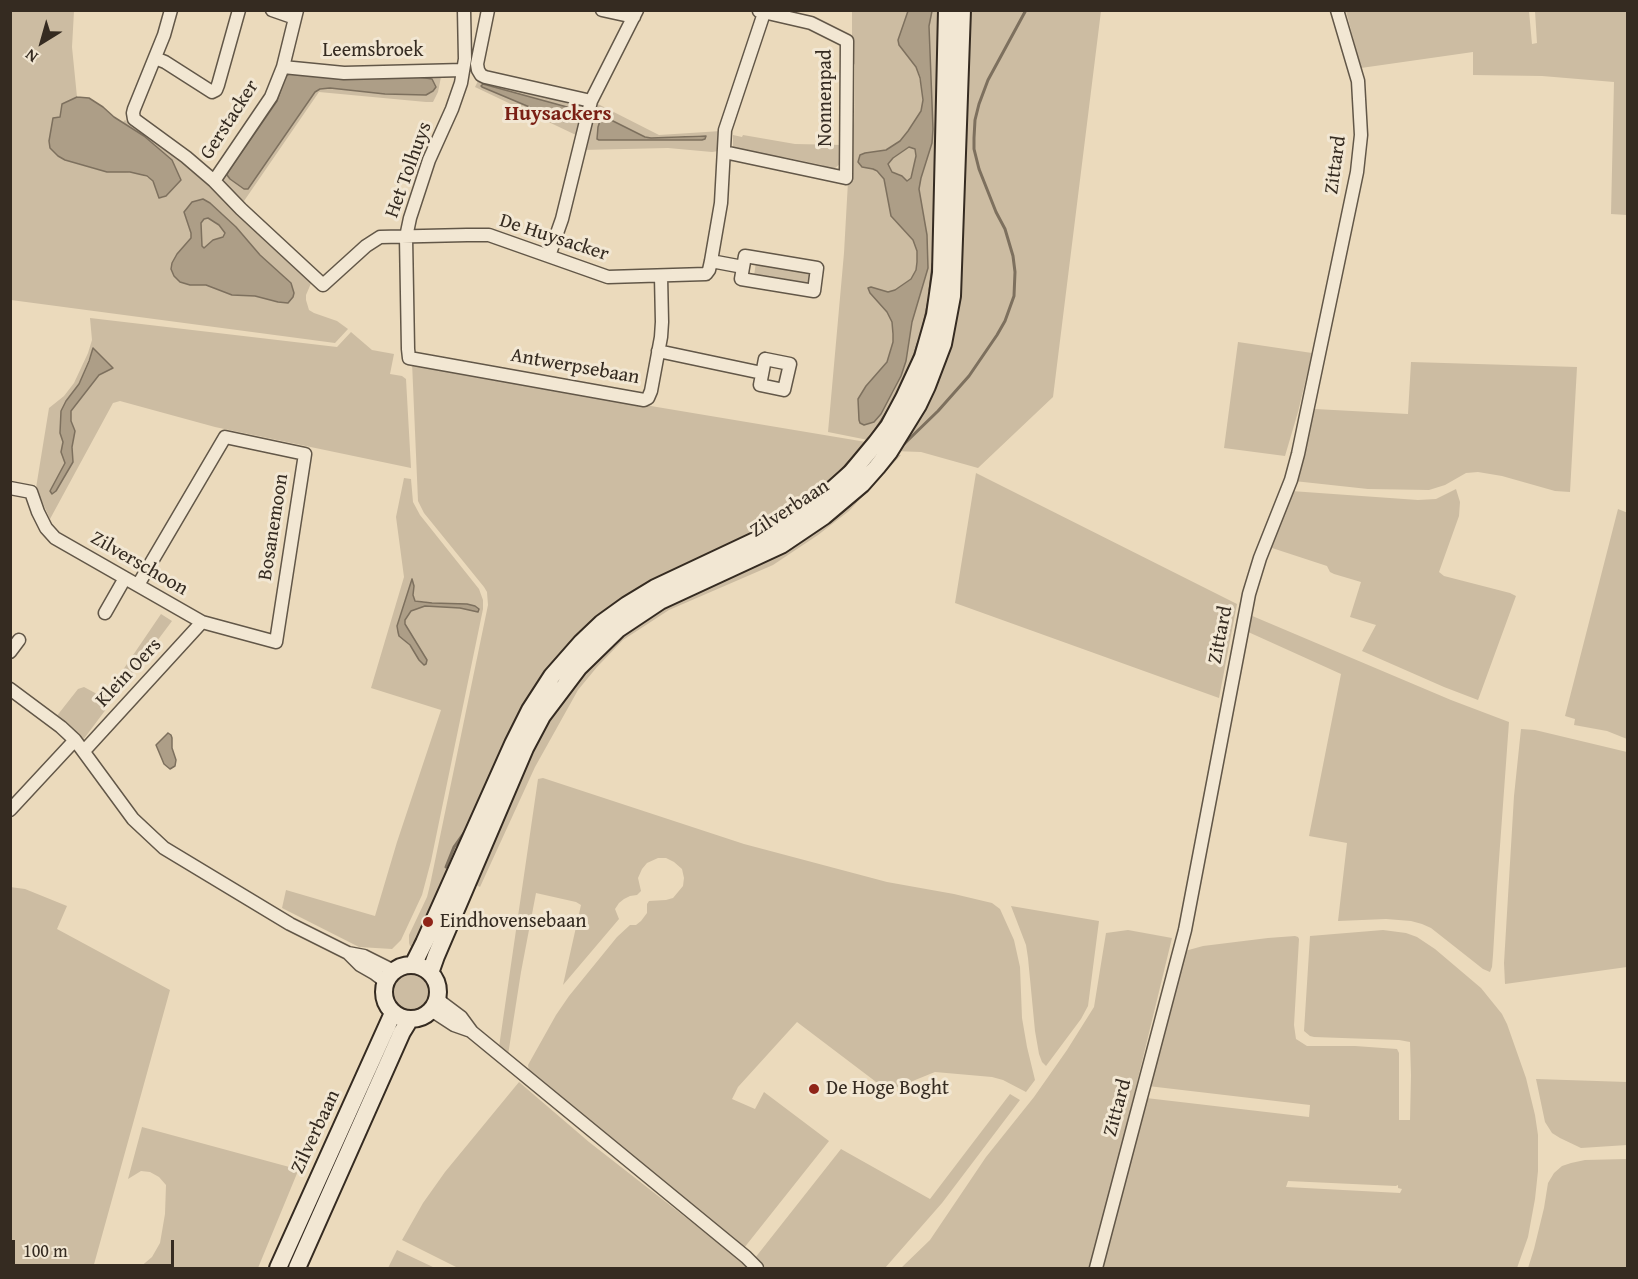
<!DOCTYPE html>
<style>
body{margin:0}
#map{position:relative;width:1638px;height:1279px;overflow:hidden;background:#ebdabc;font-family:"Gentium Book Plus",serif}
canvas{display:block}
.frame{position:absolute;inset:0;border:12px solid #352b21;pointer-events:none}
.north{position:absolute;left:12px;top:12px;width:60px;height:60px;-webkit-text-stroke:4px #f2e7d3;paint-order:stroke;rotate:217deg;font-size:16px;font-weight:700;line-height:24px;text-align:center;color:#352b21}
.north::after{content:'';display:block;margin:auto;width:21px;height:27px;background:#352b21;clip-path:polygon(50% 0,100% 100%,50% 72%,0 100%)}
.scale{position:absolute;left:12px;top:1240px;width:162px;height:27px;box-sizing:border-box;border:3px solid #352b21;border-top:0;padding-left:8px;font-size:18px;line-height:21px;white-space:nowrap;color:#352b21;-webkit-text-stroke:4px #f2e7d3;paint-order:stroke}
</style>
<div id="map">
<canvas width="1638" height="1279"></canvas>
<div class="frame"></div>
<div class="north">N</div>
<div class="scale">100 m</div>
</div>
<script>
const g = document.querySelector('canvas').getContext('2d');
g.lineJoin = 'round';
function fillPath(path, color) { g.fillStyle = color; g.fill(path, 'evenodd'); }
const toPath = rows => new Path2D(rows.map(r => 'M' + r).join(''));
function trace(path, color, width, dash) { g.strokeStyle = color; g.lineWidth = width; g.lineCap = dash ? 'butt' : 'round'; g.setLineDash(dash || []); g.stroke(path); }
function drawText(font, color, halo, rows, align = 'center') {
  g.font = font + ' "Gentium Book Plus",serif'; g.lineWidth = 6; g.setLineDash([]); g.textBaseline = 'middle'; g.strokeStyle = halo; g.fillStyle = color; for (const [text, x, y, turn = 0] of rows) {
    g.save(); g.translate(x, y); g.rotate((+turn || 0) * Math.PI / 180); g.textAlign = isNaN(turn) ? turn : align; if (halo) g.strokeText(text, 0, 0); g.fillText(text, 0, 0); g.restore();
  }
}
fillPath(toPath([
 [10,11,74,11,72,47,77,97,62,104,60,117,56,117,65,160,99,170,137,173,153,180,159,198,162,198,166,196,181,180,172,160,144,136,123,122,125,120,129,123,183,159,195,173,312,281,306,295,306,300,309,310,314,313,337,321,348,329,335,343,11,300],
 [203,199,210,203,236,227,260,255,286,278,288,303,278,302,255,296,232,295,206,285,199,284,177,254,191,238,191,233,184,212],
 [852,11,908,11,898,40,899,45,916,67,922,89,923,100,921,111,916,120,900,141,890,149,882,151,862,167,873,169,884,179,894,220,913,240,917,251,917,262,916,270,911,279,895,290,888,292,871,287,890,317,892,322,893,342,887,362,866,386,858,399,859,420,893,393,901,376,906,361,912,322,928,268,927,235,919,189,921,178,932,143,933,129,929,26,932,11,943,11,938,264,919,356,873,441,828,432,844,253,851,128,854,124,855,65,852,60],
 [969,11,1101,11,1053,397,978,468,921,452,893,451,913,422],
 [1346,11,1529,11,1532,44,1537,43,1535,11,1627,11,1627,215,1611,214,1614,82,1542,76,1473,75,1473,52,1361,68],
 [283,72,440,75,441,77,438,92,433,102,426,102,319,92,244,201,241,202,221,181],
 [419,77,432,79,436,86,431,93,426,95,412,95,330,88,320,89,315,92,228,172,275,105,284,80],
 [479,79,579,101,584,107,578,136,475,87],
 [483,84,567,107,569,122,482,87],
 [594,102,659,135,721,131,719,151,712,152,668,148,582,150],
 [609,119,645,137,651,138,700,135,706,136,659,140,642,139,599,140,597,136,598,130],
 [733,135,742,137,743,135,795,144,842,145,841,163,834,169,826,168,822,165,783,157,779,159,733,148],
 [909,147,915,149,916,156,911,178,907,181,899,174,893,173,888,164,893,158],
 [208,218,219,225,225,233,223,237,213,240,206,248,204,248,202,246,201,223,204,219],
 [756,262,812,272,810,284,754,276],
 [90,318,337,347,351,332,372,350,394,354,390,374,402,376,406,379,411,468,215,427,120,401,113,403,50,519,36,488,49,408,64,396,74,383,88,353,92,340],
 [93,348,102,372,90,386,71,411,71,421,75,431,72,447,73,462,56,491,52,494,50,491,65,463,61,452,63,442,60,433,61,411,79,384],
 [1238,342,1312,353,1298,412,1285,456,1224,448],
 [412,362,615,400,872,443,821,496,601,621,417,943,412,943,412,947,410,946,409,943,409,935,427,897,430,885,488,605,487,592,484,587,424,513,418,501],
 [1411,362,1577,367,1570,492,1555,491,1502,476,1478,472,1466,473,1445,485,1429,490,1368,489,1294,481,1315,409,1408,414],
 [892,454,901,455,849,511,818,535,773,565,669,610,623,640,597,667,578,690,535,767,480,887,476,885,490,836,528,750,598,651],
 [976,473,1237,604,1219,698,955,603],
 [404,478,411,479,413,502,420,515,479,589,483,600,483,609,431,861,422,895,401,940,392,949,359,947,282,908,286,890,375,916,397,842,441,710,371,688,404,577,396,517],
 [412,580,414,586,413,594,415,600,432,603,467,604,478,611,460,608,425,606,411,611,405,620,406,627,427,660,413,650,398,632,397,626],
 [1456,489,1460,502,1459,516,1439,572,1444,576,1510,593,1516,596,1478,700,1444,687,1362,651,1376,625,1350,617,1361,582,1334,574,1330,572,1327,566,1269,547,1291,491,1418,500,1436,499],
 [1618,509,1628,513,1627,739,1607,731,1574,725,1575,719,1565,716],
 [161,614,172,621,83,740,56,717,78,689,84,687,97,694,103,693,106,688,110,689],
 [1250,615,1451,700,1509,722,1497,887,1493,955,1492,967,1490,972,1483,969,1431,928,1422,924,1411,921,1386,919,1338,921,1347,843,1309,836,1341,674,1246,631],
 [1521,729,1535,730,1627,752,1627,967,1505,984,1504,963,1514,796],
 [543,778,744,844,887,882,954,894,992,903,1000,909,1014,940,1020,967,1022,1018,1027,1047,1035,1080,1026,1092,1003,1080,992,1077,935,1072,888,1091,797,1022,738,1087,732,1099,755,1109,764,1092,829,1141,744,1248,529,1071,528,1065,556,1015,569,996,617,937,630,925,636,925,641,921,647,913,647,904,649,901,666,900,673,898,683,886,684,878,682,869,674,862,666,858,658,858,647,863,642,869,638,878,641,891,637,895,630,896,624,899,619,903,615,909,619,919,563,985,581,905,576,902,536,893,521,972,508,1055,499,1047,538,779],
 [10,887,25,889,67,906,57,929,170,990,93,1268,11,1268],
 [1011,906,1099,921,1088,1006,1081,1019,1046,1066,1042,1062,1039,1054,1035,1031,1028,958,1026,945],
 [1128,930,1172,938,1092,1268,901,1268,930,1240,986,1157,1034,1097,1067,1050,1094,1007,1106,933],
 [1383,930,1406,933,1417,937,1435,949,1481,988,1502,1014,1507,1024,1526,1078,1535,1115,1538,1135,1538,1171,1535,1199,1528,1237,1517,1268,1103,1268,1146,1098,1309,1117,1310,1105,1148,1086,1185,951,1203,946,1268,938,1295,936,1298,937,1299,939,1294,1025,1296,1039,1307,1046,1355,1046,1397,1049,1399,1053,1399,1120,1410,1120,1411,1075,1410,1042,1399,1040,1314,1037,1310,1036,1304,1031,1310,936],
 [1288,1181,1396,1186,1398,1185,1398,1188,1402,1189,1400,1193,1286,1187],
 '392 991a20 20 0 1 1 40 0a20 20 0 1 1-40 0Z',
 [1536,1079,1627,1082,1627,1145,1581,1148,1560,1138,1552,1133,1545,1122],
 [519,1082,589,1142,730,1252,747,1268,458,1268,402,1240,423,1203,445,1172],
 [1010,1094,1020,1100,942,1203,885,1268,766,1268,755,1258,841,1149,930,1199],
 [142,1127,293,1168,298,1171,258,1268,139,1268,152,1257,160,1243,165,1214,166,1185,159,1177,150,1172,141,1171,128,1179],
 [1627,1159,1627,1268,1528,1268,1534,1249,1544,1208,1548,1183,1554,1173,1562,1166,1571,1163,1585,1160],
 [397,1250,435,1268,388,1268]
]), '#ccbca2');
const water = toPath([
 [908,11,932,11,929,26,933,129,932,143,921,178,919,189,927,235,928,268,912,322,906,361,901,376,881,414,874,422,864,425,860,423,859,420,858,399,866,386,887,362,893,342,893,334,892,322,887,312,870,293,868,288,871,287,888,292,895,290,911,279,916,270,917,262,917,251,913,240,891,216,884,179,877,171,873,169,862,167,858,162,860,155,865,153,886,150,900,141,908,131,921,111,923,100,920,78,916,67,899,45,898,40,908,11],
 [909,147,915,149,916,156,911,178,907,181,902,176,892,172,888,164,893,158,909,147],
 [289,74,352,78,419,77,432,79,436,87,433,91,426,95,385,94,330,88,320,89,315,92,248,189,244,189,230,179,227,175,228,172,277,101,284,80,287,75,289,74],
 [483,84,567,107,573,112,572,119,569,122,565,122,482,87,481,86,483,84],
 [77,97,89,98,103,107,114,117,144,136,172,160,181,180,166,196,159,198,153,181,147,176,130,172,107,172,65,160,58,156,50,148,49,141,53,118,60,117,62,104,77,97],
 [604,119,609,119,645,137,651,138,706,136,705,139,702,140,599,140,597,139,598,127,600,121,604,119],
 [203,199,210,203,236,227,260,255,291,283,294,293,293,297,288,303,278,302,255,296,232,295,206,285,190,285,180,282,174,276,171,269,172,263,177,254,191,238,191,233,184,212,192,202,203,199],
 [208,218,219,225,225,233,223,237,213,240,204,248,202,246,201,223,204,219,208,218],
 [93,348,113,368,99,375,71,411,71,421,75,431,72,447,73,462,56,491,52,494,50,491,65,463,61,452,63,442,60,433,61,411,66,401,79,384,89,361,93,348],
 [412,579,414,586,413,595,415,601,432,603,467,604,475,606,479,609,478,612,460,608,425,606,411,611,405,620,405,624,427,660,426,664,424,665,419,660,410,645,399,636,398,632,397,626,412,579],
 [168,733,171,735,172,738,172,748,176,760,175,766,170,769,164,764,156,745,168,733]
]);
fillPath(water, '#ad9e87');
trace(water, '#7d705e', 1.5);
trace(toPath([
 [930,290,933,264],
 [923,329,929,300],
 [913,360,918,344],
 [873,434,889,409],
 [904,444,938,411,969,376,997,335,1005,321,1014,296,1015,272,1013,256,1005,229,996,212,979,169,974,149,974,138,975,120,979,104,988,80,1026,10],
 [840,472,850,461],
 [833,519,856,500],
 [446,867,454,847,466,830]
]), '#7d705e', 3);
const minor = toPath([
 [171,10,164,35,134,109,133,113,134,119,186,157,214,181,241,209,323,285,366,246,380,237,467,235,489,235,608,277,706,274,709,270,711,261,721,203,725,130,765,10],
 [272,10,295,18],
 [464,10,465,59,461,83,452,109,429,160,410,218,406,237,408,349,409,358,644,400,648,398,651,391,661,337,662,322,661,276],
 [488,10,477,64,478,70,481,75,485,77,591,101],
 [602,10,634,17],
 [155,58,165,62,212,92,216,90,218,85,239,10],
 [283,67,344,73,463,70],
 [724,152,846,178,847,41,811,23,759,11],
 [214,181,271,97,283,67,297,10],
 [549,256,562,219,591,101,637,10],
 [745,256,817,268,814,291,741,279,745,256],
 [711,261,743,267],
 [658,351,762,373],
 [765,359,790,364,784,390,760,385,765,359],
 [10,488,31,492,38,512,46,528,55,538,202,622,276,642,305,454,225,437,138,585],
 [105,613,125,578],
 [10,652,19,640],
 [10,689,61,727,75,740,133,819,164,848,290,924,348,953,364,956,394,971],
 [84,751,202,622],
 [10,810,75,740],
 [348,953,360,965,374,973,386,982],
 [437,999,461,1017,472,1032,746,1257,757,1268],
 [431,1010,454,1025,471,1031],
 [1096,1268,1185,930,1249,594,1260,558,1291,480,1298,454,1357,172,1361,135,1358,81,1337,10]
]);
const secondary = toPath([
 [413,965,424,943,513,744,530,710,552,676,581,643,602,623,627,605,655,588,774,532,812,508,851,473,876,443,889,426,904,398,923,357,935,315,941,273,947,10],
 '384 992a27 27 0 1 1 54 0a27 27 0 1 1-54 0Z',
 [430,973,436,956,525,748,542,716,579,667,618,629,660,601,781,545,824,516,862,484,877,467,889,452,918,405,927,386,943,344,952,296,962,10],
 [278,1268,393,1013],
 [297,1268,402,1032,410,1019]
]);
trace(minor, '#625748', 15);
trace(secondary, '#352b21', 20);
trace(minor, '#f2e7d3', 12);
trace(secondary, '#f2e7d3', 16);
for (const [x, y, r, color] of [
 [428,922,6,"#8f2418"],
 [814,1089,6,"#8f2418"]
]) { const dot = new Path2D(); dot.arc(x, y, r, 0, 2 * Math.PI); g.fillStyle = color; g.fill(dot); trace(dot, '#f2e7d3', 2); }
drawText('20px', '#352b21', '#f2e7d3', [
 ["Leemsbroek",373,51],
 ["Nonnenpad",826,98,-90],
 ["Gerstacker",230,120,-57],
 ["Zittard",1336,165,-82],
 ["Het Tolhuys",409,170,-70],
 ["De Huysacker",554,238,18],
 ["Antwerpsebaan",575,367,10],
 ["Zilverbaan",790,509,-33],
 ["Bosanemoon",274,527,-81],
 ["Zilverschoon",139,564,30],
 ["Zittard",1221,635,-79],
 ["Klein Oers",129,673,-47],
 ["Zittard",1118,1108,-75],
 ["Zilverbaan",316,1132,-65]
]);
drawText('20px', '#352b21', '#f2e7d3', [
 ["Eindhovensebaan",440,922],
 ["De Hoge Boght",826,1089]
], 'left');
drawText('bold 21px', '#7a1f14', '#f2e7d3', [
 ["Huysackers",558,115]
]);
</script>
